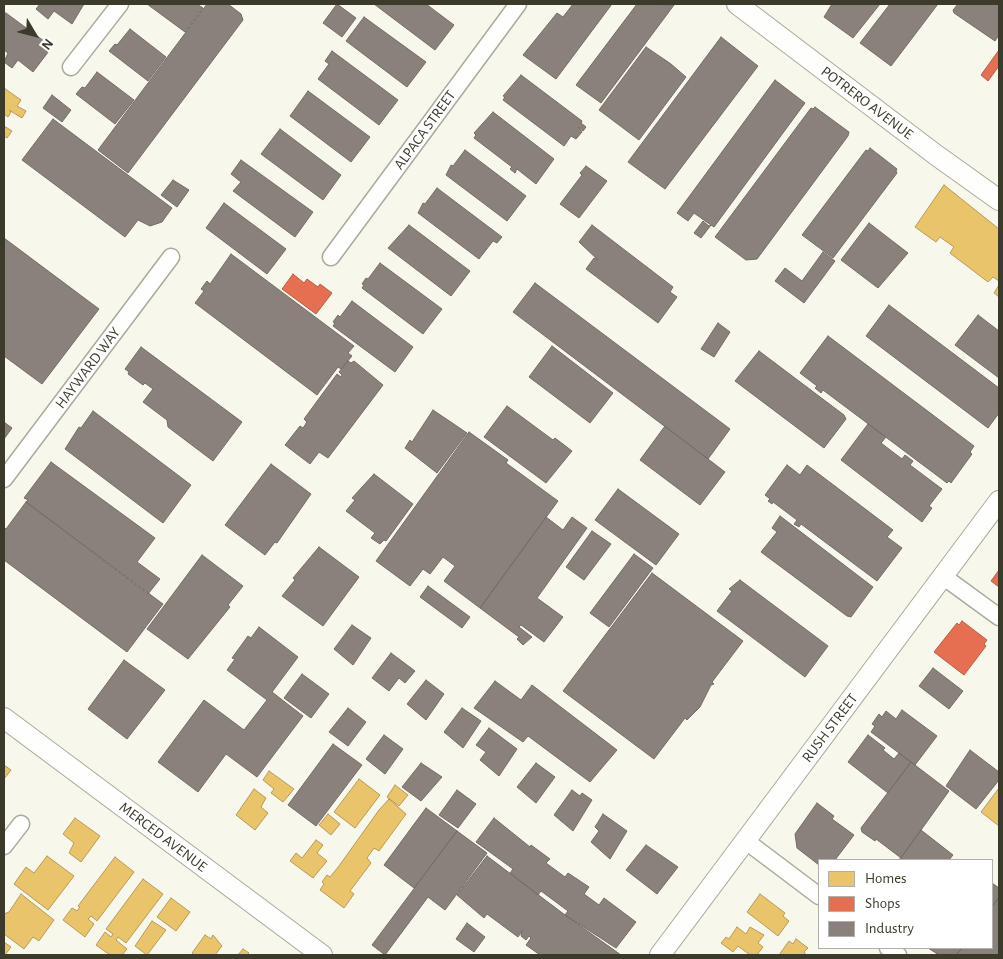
<!DOCTYPE html>
<style>
body{margin:0}
#map{position:relative;width:1003px;height:959px;overflow:hidden;background:#f8f7eb;font-family:"Alegreya Sans",sans-serif}
canvas{display:block}
.frame{position:absolute;inset:0;border:5px solid #3c3a2b;pointer-events:none}
.legend{position:absolute;left:818px;top:859px;width:175px;height:90px;box-sizing:border-box;background:#fff;border:1px solid #b1b0aa;margin:0;padding:6px 9px;list-style:none;font-size:15px;color:#3c3a2b}
.legend li{display:flex;align-items:center;gap:10px;height:25px}
.legend b{width:25px;border:1px solid #b1b0aa}
.north{position:absolute;left:10px;top:10px;width:50px;height:50px;-webkit-text-stroke:4px #fff;paint-order:stroke;rotate:127deg;font-size:14px;font-weight:700;line-height:20px;text-align:center;color:#3c3a2b}
.north::after{content:'';display:block;margin:auto;width:18px;height:22px;background:#3c3a2b;clip-path:polygon(50% 0,100% 100%,50% 72%,0 100%)}
</style>
<div id="map">
<canvas width="1003" height="959"></canvas>
<div class="frame"></div>
<ul class="legend">
<li><b style="height:14px;background:#e9c46a"></b>Homes</li>
<li><b style="height:14px;background:#e76f51"></b>Shops</li>
<li><b style="height:14px;background:#8a817c"></b>Industry</li>
</ul>
<div class="north">N</div>
</div>
<script>
const g = document.querySelector('canvas').getContext('2d');
g.lineJoin = 'round';
function fillPath(path, color) { g.fillStyle = color; g.fill(path, 'evenodd'); }
const toPath = rows => new Path2D(rows.map(r => 'M' + r).join(''));
function trace(path, color, width, dash) { g.strokeStyle = color; g.lineWidth = width; g.lineCap = dash ? 'butt' : 'round'; g.setLineDash(dash || []); g.stroke(path); }
function drawText(font, color, halo, rows, align = 'center') {
  g.font = font + ' "Alegreya Sans",sans-serif'; g.lineWidth = 5; g.setLineDash([]); g.textBaseline = 'middle'; g.strokeStyle = halo; g.fillStyle = color; for (const [text, x, y, turn = 0] of rows) {
    g.save(); g.translate(x, y); g.rotate((+turn || 0) * Math.PI / 180); g.textAlign = isNaN(turn) ? turn : align; if (halo) g.strokeText(text, 0, 0); g.fillText(text, 0, 0); g.restore();
  }
}
const homes = toPath([
 [4,88,21,100,17,106,26,111,22,118,9,110,11,112,8,117,4,114,4,88],
 [4,126,12,131,7,138,4,136,4,126],
 [944,185,999,229,999,281,993,277,988,282,950,253,954,247,940,237,936,242,915,227,944,185],
 [999,285,999,297,994,293,999,285],
 [4,765,11,770,4,779,4,765],
 [269,771,294,789,283,802,271,793,274,789,263,780,269,771],
 [359,779,380,795,355,828,334,812,359,779],
 [395,785,408,795,399,806,387,797,395,785],
 [999,788,999,826,981,812,999,788],
 [254,789,266,798,261,807,268,813,255,830,236,815,254,789],
 [389,799,406,814,379,851,374,848,367,858,371,863,350,891,354,894,344,908,320,890,324,884,322,882,327,875,330,877,339,866,379,810,389,799],
 [328,814,340,824,331,835,319,825,328,814],
 [75,818,100,836,81,862,69,853,74,843,63,834,75,818],
 [316,840,323,845,317,853,327,861,313,878,290,861,296,853,302,858,316,840],
 [47,856,74,876,48,910,14,884,26,867,34,873,47,856],
 [115,857,134,872,97,921,91,916,88,919,94,924,85,937,63,920,72,908,77,911,80,907,78,906,115,857],
 [143,879,163,894,126,943,118,937,116,940,127,949,122,955,110,955,96,945,105,932,111,937,113,934,106,929,143,879],
 [21,894,54,920,39,941,33,937,24,949,4,934,4,914,9,912,21,894],
 [760,894,785,913,783,916,789,921,778,936,747,912,760,894],
 [171,898,190,912,176,931,157,917,171,898],
 [152,921,166,930,147,955,135,946,152,921],
 [737,927,746,934,750,927,764,935,758,943,763,947,757,955,750,955,738,946,733,952,721,943,726,937,729,939,737,927],
 [205,935,211,939,213,935,222,946,215,955,194,955,192,953,205,935],
 [796,939,808,948,804,952,806,955,779,955,789,941,793,944,796,939],
 [4,942,11,947,5,955,4,955,4,942],
 [243,949,249,953,247,955,238,955,243,949]
]);
fillPath(homes, '#e9c46a');
trace(homes, '#b59b57', 1);
const shops = toPath([
 [999,50,999,66,988,81,981,75,999,50],
 [293,274,304,283,307,279,318,287,320,284,332,293,316,314,282,289,293,274],
 [999,570,999,587,991,581,999,570],
 [962,621,987,640,984,644,986,646,964,675,934,652,957,623,959,625,962,621]
]);
fillPath(shops, '#e76f51');
trace(shops, '#b45f46', 1);
const industry = toPath([
 [40,4,84,4,72,24,54,11,48,19,36,9,40,4],
 [147,4,197,4,203,8,185,32,147,4],
 [207,4,228,4,241,14,243,20,128,173,98,150,207,4],
 [337,4,356,18,342,37,323,23,337,4],
 [374,4,426,4,454,25,435,50,374,4],
 [573,4,612,4,556,79,523,55,557,13,563,17,573,4],
 [637,4,674,5,601,103,576,85,637,4],
 [832,4,880,4,853,38,824,17,832,4],
 [890,4,938,4,891,66,860,43,890,4],
 [958,4,999,4,999,35,995,41,954,13,953,10,958,4],
 [6,13,52,47,33,72,18,60,12,68,4,62,8,53,4,50,4,16,6,13],
 [364,17,426,62,407,87,346,41,364,17],
 [130,29,166,57,148,81,109,51,115,44,117,45,130,29],
 [721,37,758,66,665,189,628,162,721,37],
 [646,47,671,64,686,77,639,140,599,110,646,47],
 [332,51,398,100,379,125,318,79,329,64,325,61,332,51],
 [97,72,134,100,115,124,76,94,82,87,85,88,97,72],
 [521,75,582,121,581,123,586,127,583,131,578,127,582,132,576,139,571,136,564,146,503,100,505,97,503,96,521,75],
 [775,80,805,103,714,227,711,225,701,238,694,233,703,221,709,226,711,225,694,213,688,221,677,213,775,80],
 [308,91,370,137,351,162,290,116,308,91],
 [52,95,71,110,62,122,43,108,52,95],
 [815,107,849,132,848,136,757,259,746,260,715,237,811,108,813,109,815,107],
 [493,112,554,159,536,184,517,169,515,173,510,169,512,167,474,138,476,135,474,133,493,112],
 [53,119,172,208,162,222,150,226,138,220,125,237,22,160,53,119],
 [280,129,341,175,323,200,261,154,280,129],
 [870,148,897,169,896,171,897,173,833,258,802,235,866,150,868,151,870,148],
 [465,150,526,196,507,221,446,175,451,165,453,166,465,150],
 [241,160,313,212,295,237,233,191,241,182,231,174,241,160],
 [586,166,607,181,579,218,560,204,582,175,580,173,586,166],
 [173,180,189,190,177,207,161,195,173,180],
 [437,188,502,237,497,243,493,241,479,259,418,213,423,203,425,204,437,188],
 [224,203,286,249,267,274,206,228,224,203],
 [869,223,908,253,878,288,841,260,869,223],
 [409,225,470,271,451,296,388,248,409,225],
 [592,225,673,287,670,292,677,297,658,323,586,269,594,258,598,260,579,242,592,225],
 [4,238,99,309,42,384,4,356,4,238],
 [823,252,835,261,804,303,775,281,785,268,802,281,823,252],
 [231,254,354,346,348,353,352,356,341,369,338,367,317,395,195,303,204,291,201,289,207,281,210,284,231,254],
 [380,263,442,309,423,334,362,288,364,285,362,284,366,278,368,279,380,263],
 [535,283,730,429,708,459,513,312,535,283],
 [352,301,413,347,395,372,333,326,335,323,333,322,338,315,340,317,352,301],
 [889,305,999,388,999,413,988,428,866,336,889,305],
 [978,315,999,331,999,378,955,345,978,315],
 [718,323,730,332,714,357,701,349,718,323],
 [828,336,974,446,970,452,972,454,951,483,949,481,947,483,823,390,821,393,815,388,817,386,800,373,828,336],
 [552,346,613,393,590,423,529,377,552,346],
 [141,347,242,422,213,461,168,427,167,420,143,402,153,389,145,383,143,385,128,374,129,372,125,369,141,347],
 [759,351,844,415,846,419,824,448,735,381,759,351],
 [348,361,351,363,354,361,383,385,328,458,319,452,310,464,285,445,300,426,303,428,307,422,304,419,337,374,341,377,342,375,339,372,348,361],
 [507,406,553,440,555,438,572,451,546,483,484,437,507,406],
 [433,410,467,433,437,473,405,448,410,440,412,442,433,410],
 [93,411,191,485,163,523,65,449,79,427,81,428,93,411],
 [4,422,12,428,4,439,4,422],
 [868,424,886,437,881,443,902,459,905,455,913,461,910,465,942,489,929,506,932,508,922,522,841,460,868,424],
 [665,426,725,472,700,505,640,460,665,426],
 [469,432,508,460,506,463,558,501,480,608,444,581,455,566,443,557,430,574,423,569,410,586,376,561,469,432],
 [51,462,155,538,137,562,160,579,148,594,26,502,28,500,24,498,51,462],
 [271,464,311,494,277,543,275,542,265,555,225,525,271,464],
 [787,465,800,475,807,465,893,530,887,537,902,548,877,581,801,524,799,527,794,524,797,520,773,502,772,504,768,501,770,499,765,495,787,465],
 [374,474,413,504,386,541,384,540,380,544,371,538,375,533,346,511,355,500,352,498,374,474],
 [618,489,679,534,656,565,595,520,618,489],
 [26,502,163,604,127,652,4,560,4,527,6,529,26,502],
 [780,516,873,587,851,617,847,616,761,552,777,532,772,528,780,516],
 [546,517,563,530,572,517,587,528,537,598,563,617,544,642,521,625,519,627,532,637,523,645,517,639,519,637,480,608,546,517],
 [592,531,611,544,584,580,566,567,592,531],
 [319,547,359,577,323,626,282,596,295,580,293,578,319,547],
 [634,554,653,568,609,627,590,613,634,554],
 [202,555,243,586,228,605,230,607,188,659,147,629,202,555],
 [652,573,743,641,712,682,714,684,711,685,700,707,687,720,685,718,654,759,563,691,652,573],
 [740,580,828,646,805,677,717,611,732,591,729,589,740,580],
 [428,586,470,617,462,628,420,597,428,586],
 [352,625,371,638,353,665,334,649,352,625],
 [259,627,298,657,272,692,303,716,257,777,226,754,198,792,158,762,204,700,244,730,267,700,227,670,235,659,232,658,248,636,251,638,259,627],
 [391,653,415,671,405,683,399,678,389,691,372,678,391,653],
 [124,660,165,690,127,739,88,709,124,660],
 [933,668,963,691,949,709,919,686,933,668],
 [302,674,329,694,311,718,284,698,302,674],
 [426,680,444,694,426,720,407,704,426,680],
 [495,681,521,700,532,685,617,750,590,782,528,736,523,742,474,708,495,681],
 [348,708,366,722,348,746,329,732,348,708],
 [462,708,481,721,463,748,444,732,462,708],
 [902,710,937,736,915,765,871,732,875,726,872,724,879,714,882,717,886,711,896,719,902,710],
 [489,728,517,749,499,776,480,760,486,752,476,745,489,728],
 [384,735,403,749,385,774,366,759,384,735],
 [868,735,885,748,883,750,894,759,899,753,911,762,888,793,848,762,868,735],
 [333,744,362,765,316,826,288,805,333,744],
 [970,750,999,772,999,780,976,809,946,786,970,750],
 [911,762,949,791,901,858,876,839,875,841,862,832,861,828,911,762],
 [421,763,442,777,421,801,402,787,421,763],
 [536,763,555,777,536,803,517,787,536,763],
 [457,790,476,804,458,828,439,815,457,790],
 [572,790,580,796,582,793,592,800,573,831,554,815,572,790],
 [817,803,834,816,832,819,854,835,835,860,819,860,819,865,797,848,795,834,817,803],
 [426,808,457,831,414,888,384,865,426,808],
 [603,814,627,831,610,859,591,842,599,831,595,827,603,814],
 [494,818,530,847,531,845,550,859,546,863,565,877,568,873,589,887,584,894,599,905,604,898,636,922,616,948,565,915,568,911,541,891,538,895,510,873,513,869,476,842,494,818],
 [921,830,953,855,949,860,899,860,921,830],
 [457,831,487,853,445,910,428,897,385,955,372,945,457,831],
 [646,845,678,867,657,894,626,870,646,845],
 [487,856,565,915,621,955,540,955,526,945,531,938,529,936,526,940,521,936,522,931,518,937,487,914,484,918,457,895,487,856],
 [992,883,999,888,999,897,992,907,992,883],
 [999,897,999,955,956,955,962,948,992,948,992,907,999,897],
 [467,923,485,937,474,952,456,939,467,923],
 [928,948,962,948,956,955,939,955,928,948]
]);
fillPath(industry, '#8a817c');
trace(industry, '#736c64', 1);
const minor = toPath([
 [71,67,120,4],
 [331,257,518,4],
 [4,479,171,257],
 [944,577,999,617],
 [746,841,819,896],
 [4,846,21,824],
 [888,948,898,955]
]);
const tertiary = toPath([
 [737,4,936,155,999,200],
 [4,718,322,955],
 [660,955,999,501]
]);
trace(minor, '#aaa99d', 19);
trace(tertiary, '#aaa99d', 22);
trace(minor, '#fefefc', 16);
trace(tertiary, '#fefefc', 20);
drawText('15px', '#3c3a2b', '#fff', [
 ["POTRERO AVENUE",867,103,37],
 ["ALPACA STREET",425,130,-54],
 ["HAYWARD WAY",88,368,-53],
 ["RUSH STREET",830,728,-53],
 ["MERCED AVENUE",163,837,37]
]);
</script>
